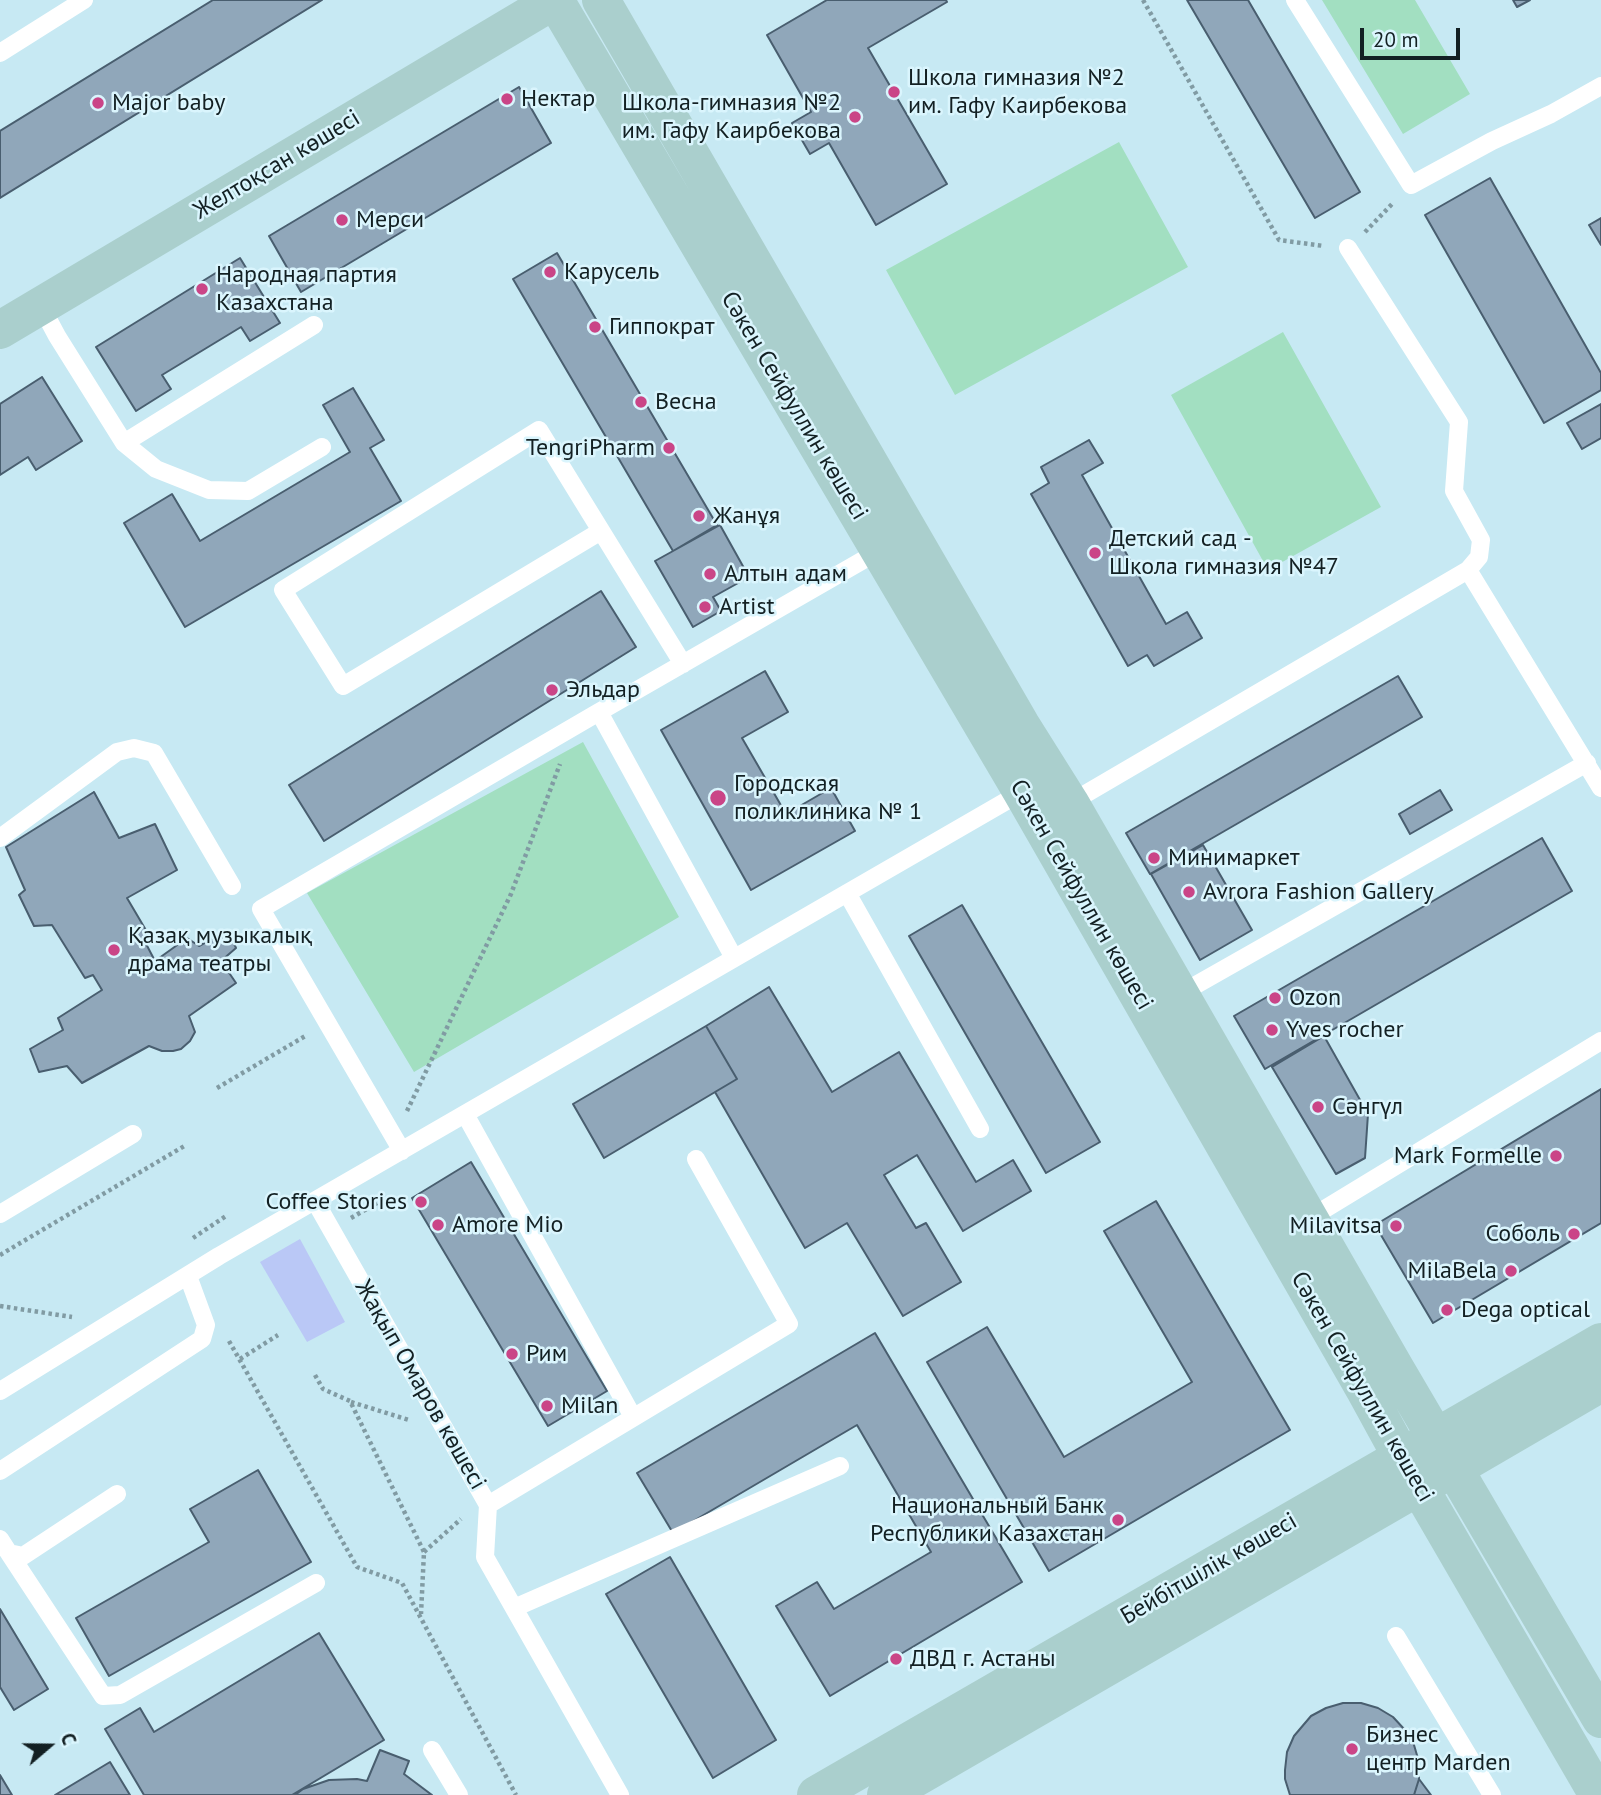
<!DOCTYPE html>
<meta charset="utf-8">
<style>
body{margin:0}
#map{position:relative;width:1601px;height:1795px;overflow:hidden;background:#c7e9f3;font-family:"PT Sans",sans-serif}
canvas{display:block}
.north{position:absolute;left:14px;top:1711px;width:70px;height:70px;-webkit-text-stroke:5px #daf5fd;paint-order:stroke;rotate:70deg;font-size:19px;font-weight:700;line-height:28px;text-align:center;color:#132023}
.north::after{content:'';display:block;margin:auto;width:24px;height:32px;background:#132023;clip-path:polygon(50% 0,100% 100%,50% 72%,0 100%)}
.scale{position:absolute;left:1360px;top:28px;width:100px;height:32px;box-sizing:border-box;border:4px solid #132023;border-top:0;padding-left:9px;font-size:21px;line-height:24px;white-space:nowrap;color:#132023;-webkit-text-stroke:5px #daf5fd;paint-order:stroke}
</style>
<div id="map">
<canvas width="1601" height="1795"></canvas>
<div class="north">С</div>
<div class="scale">20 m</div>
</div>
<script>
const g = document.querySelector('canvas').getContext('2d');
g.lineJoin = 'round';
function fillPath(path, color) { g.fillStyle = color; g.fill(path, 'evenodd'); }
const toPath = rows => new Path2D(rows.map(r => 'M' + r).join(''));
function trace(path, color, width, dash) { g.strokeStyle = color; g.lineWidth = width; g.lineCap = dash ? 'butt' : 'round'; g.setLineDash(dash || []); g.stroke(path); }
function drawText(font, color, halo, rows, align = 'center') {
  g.font = font + ' "PT Sans",sans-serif'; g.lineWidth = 5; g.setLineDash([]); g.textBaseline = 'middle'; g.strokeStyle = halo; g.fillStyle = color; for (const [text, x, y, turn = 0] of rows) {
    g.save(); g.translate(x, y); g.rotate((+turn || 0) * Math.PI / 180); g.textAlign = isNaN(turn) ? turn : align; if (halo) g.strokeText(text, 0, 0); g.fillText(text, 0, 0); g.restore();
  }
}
fillPath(toPath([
 [1322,0,1415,0,1470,94,1403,134],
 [1119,142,1188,267,955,395,886,270],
 [1283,332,1381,507,1268,570,1171,395],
 [583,742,679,917,414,1072,307,893]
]), '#a2dfc1');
fillPath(toPath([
 [300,1239,345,1322,307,1342,260,1262]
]), '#bac8f6');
const building = toPath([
 [213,0,322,0,0,198,0,131,213,0],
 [827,0,946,0,947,2,868,48,947,184,876,225,829,143,810,154,792,123,811,112,767,35,827,0],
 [1187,0,1248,0,1360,192,1315,218,1187,0],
 [1513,0,1530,0,1517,7,1513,0],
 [519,87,551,143,301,292,269,236,519,87],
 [1490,178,1601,373,1601,390,1544,423,1425,215,1490,178],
 [1601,218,1601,245,1589,225,1601,218],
 [557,253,717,525,673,551,513,279,557,253],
 [240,258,280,323,250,341,241,327,162,375,171,389,136,411,96,347,240,258],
 [42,377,82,441,36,470,28,457,0,475,0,404,42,377],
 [353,388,384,440,370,448,401,501,185,627,124,523,172,494,200,541,350,452,323,405,353,388],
 [1601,404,1601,438,1582,449,1567,423,1601,404],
 [1089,440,1103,463,1082,475,1166,624,1187,612,1202,638,1154,666,1147,655,1128,666,1031,494,1049,483,1041,467,1089,440],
 [720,525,749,577,713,597,721,611,693,627,655,561,720,525],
 [601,591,636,647,324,841,289,785,601,591],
 [765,671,788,712,742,738,786,814,831,788,855,831,751,890,661,730,765,671],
 [1398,676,1422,717,1150,874,1126,833,1398,676],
 [1440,790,1452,810,1410,834,1399,814,1440,790],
 [94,792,119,838,155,824,177,870,127,898,150,937,144,940,155,961,187,938,199,946,228,930,236,948,221,961,236,983,189,1016,195,1032,190,1041,181,1049,173,1051,162,1051,149,1046,82,1083,67,1066,39,1072,30,1049,63,1030,58,1018,102,990,93,975,85,978,52,925,34,926,19,895,25,890,6,847,94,792],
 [1542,838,1572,891,1265,1069,1234,1016,1542,838],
 [1203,845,1252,930,1200,960,1151,874,1203,845],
 [962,905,1100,1142,1046,1173,909,936,962,905],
 [769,987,832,1092,899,1052,976,1182,1013,1160,1031,1191,963,1231,917,1155,884,1175,916,1228,926,1223,961,1282,903,1316,847,1223,805,1248,715,1092,737,1079,706,1026,769,987],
 [706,1026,737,1079,604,1158,573,1104,706,1026],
 [1324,1036,1368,1114,1365,1158,1336,1174,1272,1067,1324,1036],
 [1601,1089,1601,1223,1433,1323,1375,1225,1601,1089],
 [471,1162,607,1391,548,1426,412,1198,471,1162],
 [1156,1201,1290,1430,1049,1571,927,1362,987,1327,1064,1457,1192,1382,1104,1231,1156,1201],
 [875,1333,1022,1582,830,1696,776,1606,817,1582,834,1609,931,1552,857,1425,673,1533,637,1473,875,1333],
 [258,1470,311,1562,109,1676,76,1618,209,1542,190,1509,258,1470],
 [670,1557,776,1740,713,1778,606,1594,670,1557],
 [0,1609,48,1689,14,1710,0,1687,0,1609],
 [319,1633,384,1740,292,1795,144,1795,105,1729,140,1708,154,1732,319,1633],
 [1343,1703,1361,1703,1378,1708,1393,1717,1405,1730,1414,1745,1419,1762,1419,1779,1414,1795,1290,1795,1285,1779,1285,1770,1287,1752,1294,1736,1311,1716,1326,1708,1343,1703],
 [380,1750,409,1761,404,1774,432,1795,295,1795,303,1789,329,1780,357,1779,367,1781,380,1750],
 [110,1762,130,1795,55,1795,110,1762],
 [0,1775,12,1795,0,1795,0,1775],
 [1419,1779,1431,1795,1414,1795,1419,1779]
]);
fillPath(building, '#90a7ba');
trace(building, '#495e6f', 2);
trace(toPath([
 [1143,0,1279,240,1324,246],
 [1365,232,1393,203],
 [217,1088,307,1035],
 [407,1111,511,894,560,764],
 [351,1218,377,1203],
 [193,1238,226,1216],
 [0,1255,186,1145],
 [0,1306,72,1317],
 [229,1341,357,1567,402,1583,516,1795],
 [240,1359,278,1335],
 [315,1375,323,1389,350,1401,424,1552,421,1614],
 [351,1402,409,1420],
 [424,1552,461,1519]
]), '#819ba3', 4.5, [3.5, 3.5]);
trace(toPath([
 [1295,0,1411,185,1492,141,1551,114,1601,86],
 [0,53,84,0],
 [41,306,57,336,124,443,156,469,209,490,248,491,322,447],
 [124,443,314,325],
 [601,531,343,686,283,590,539,430,683,664],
 [1468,570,1601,788],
 [1070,803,1468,570,1479,557,1481,540,1454,491,1459,422,1348,248],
 [0,838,117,752,134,748,154,753,232,886],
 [847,893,980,1129],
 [734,958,599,712,879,551],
 [1180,994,1587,763],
 [465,1114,633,1417],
 [402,1151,261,909,599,712],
 [315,1201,488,1505,485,1557,620,1795],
 [0,1214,133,1134],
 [1310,1218,1601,1041],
 [0,1391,219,1256,1022,792],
 [0,1471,202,1339,206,1325,188,1276],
 [488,1505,789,1324,696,1159],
 [0,1539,9,1553,23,1556,117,1494],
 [9,1553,103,1696,120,1695,316,1583],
 [514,1608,840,1466],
 [1396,1636,1492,1795],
 [432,1750,459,1795]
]), '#fff', 18);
trace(toPath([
 [601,0,1021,725,1070,803,1395,1368,1601,1719],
 [0,330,555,0,1022,792,1365,1390,1401,1456,1598,1795],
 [816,1795,1601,1342],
 [886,1795,1418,1487,1455,1468,1601,1383]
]), '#aacfcd', 38);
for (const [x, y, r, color] of [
 [894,92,7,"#ca4587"],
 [507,99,7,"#ca4587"],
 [98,103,7,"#ca4587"],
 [855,117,7,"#ca4587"],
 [342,220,7,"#ca4587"],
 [550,272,7,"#ca4587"],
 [202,289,7,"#ca4587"],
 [595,327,7,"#ca4587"],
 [641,402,7,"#ca4587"],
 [669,448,7,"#ca4587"],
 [699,516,7,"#ca4587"],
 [1095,553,7,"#ca4587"],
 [710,574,7,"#ca4587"],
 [705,607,7,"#ca4587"],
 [552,690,7,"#ca4587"],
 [718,798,9,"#ca4587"],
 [1154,858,7,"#ca4587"],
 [1189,892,7,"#ca4587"],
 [114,950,7,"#ca4587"],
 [1275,998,7,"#ca4587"],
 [1272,1030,7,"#ca4587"],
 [1318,1107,7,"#ca4587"],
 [1556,1156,7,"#ca4587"],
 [421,1202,7,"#ca4587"],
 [438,1225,7,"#ca4587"],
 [1396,1226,7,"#ca4587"],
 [1574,1234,7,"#ca4587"],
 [1511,1271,7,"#ca4587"],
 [1447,1310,7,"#ca4587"],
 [512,1354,7,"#ca4587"],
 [547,1406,7,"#ca4587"],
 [1118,1520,7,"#ca4587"],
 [896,1659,7,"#ca4587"],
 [1352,1749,7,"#ca4587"]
]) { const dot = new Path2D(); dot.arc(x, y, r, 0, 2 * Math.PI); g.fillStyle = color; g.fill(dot); trace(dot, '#daf5fd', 2.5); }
drawText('24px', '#132023', '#daf5fd', [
 ["Школа гимназия №2",908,78],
 ["им. Гафу Каирбекова",908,106],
 ["Нектар",521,99],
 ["Major baby",112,103],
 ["Школа-гимназия №2",841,103,"right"],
 ["им. Гафу Каирбекова",841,131,"right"],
 ["Мерси",356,220],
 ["Карусель",564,272],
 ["Народная партия",216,275],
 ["Казахстана",216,303],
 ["Гиппократ",609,327],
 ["Весна",655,402],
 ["TengriPharm",655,448,"right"],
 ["Жанұя",713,516],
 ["Детский сад -",1109,539],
 ["Школа гимназия №47",1109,567],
 ["Алтын адам",724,574],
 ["Artist",719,607],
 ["Эльдар",566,690],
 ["Городская",734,784],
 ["поликлиника № 1",734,812],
 ["Минимаркет",1168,858],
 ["Avrora Fashion Gallery",1203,892],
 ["Қазақ музыкалық",128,936],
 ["драма театры",128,964],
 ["Ozon",1289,998],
 ["Yves rocher",1286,1030],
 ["Сәнгүл",1332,1107],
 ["Mark Formelle",1542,1156,"right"],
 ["Coffee Stories",407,1202,"right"],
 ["Amore Mio",452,1225],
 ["Milavitsa",1382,1226,"right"],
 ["Соболь",1560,1234,"right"],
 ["MilaBela",1497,1271,"right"],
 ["Dega optical",1461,1310],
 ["Рим",526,1354],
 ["Milan",561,1406],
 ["Национальный Банк",1104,1506,"right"],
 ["Республики Казахстан",1104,1534,"right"],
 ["ДВД г. Астаны",910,1659],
 ["Бизнес",1366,1735],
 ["центр Marden",1366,1763]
], 'left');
drawText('24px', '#132023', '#daf5fd', [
 ["Желтоқсан көшесі",277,165,-31],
 ["Сәкен Сейфуллин көшесі",794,406,59],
 ["Сәкен Сейфуллин көшесі",1081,895,60],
 ["Жақып Омаров көшесі",420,1385,60],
 ["Сәкен Сейфуллин көшесі",1362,1387,60],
 ["Бейбітшілік көшесі",1209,1569,-30]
]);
</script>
